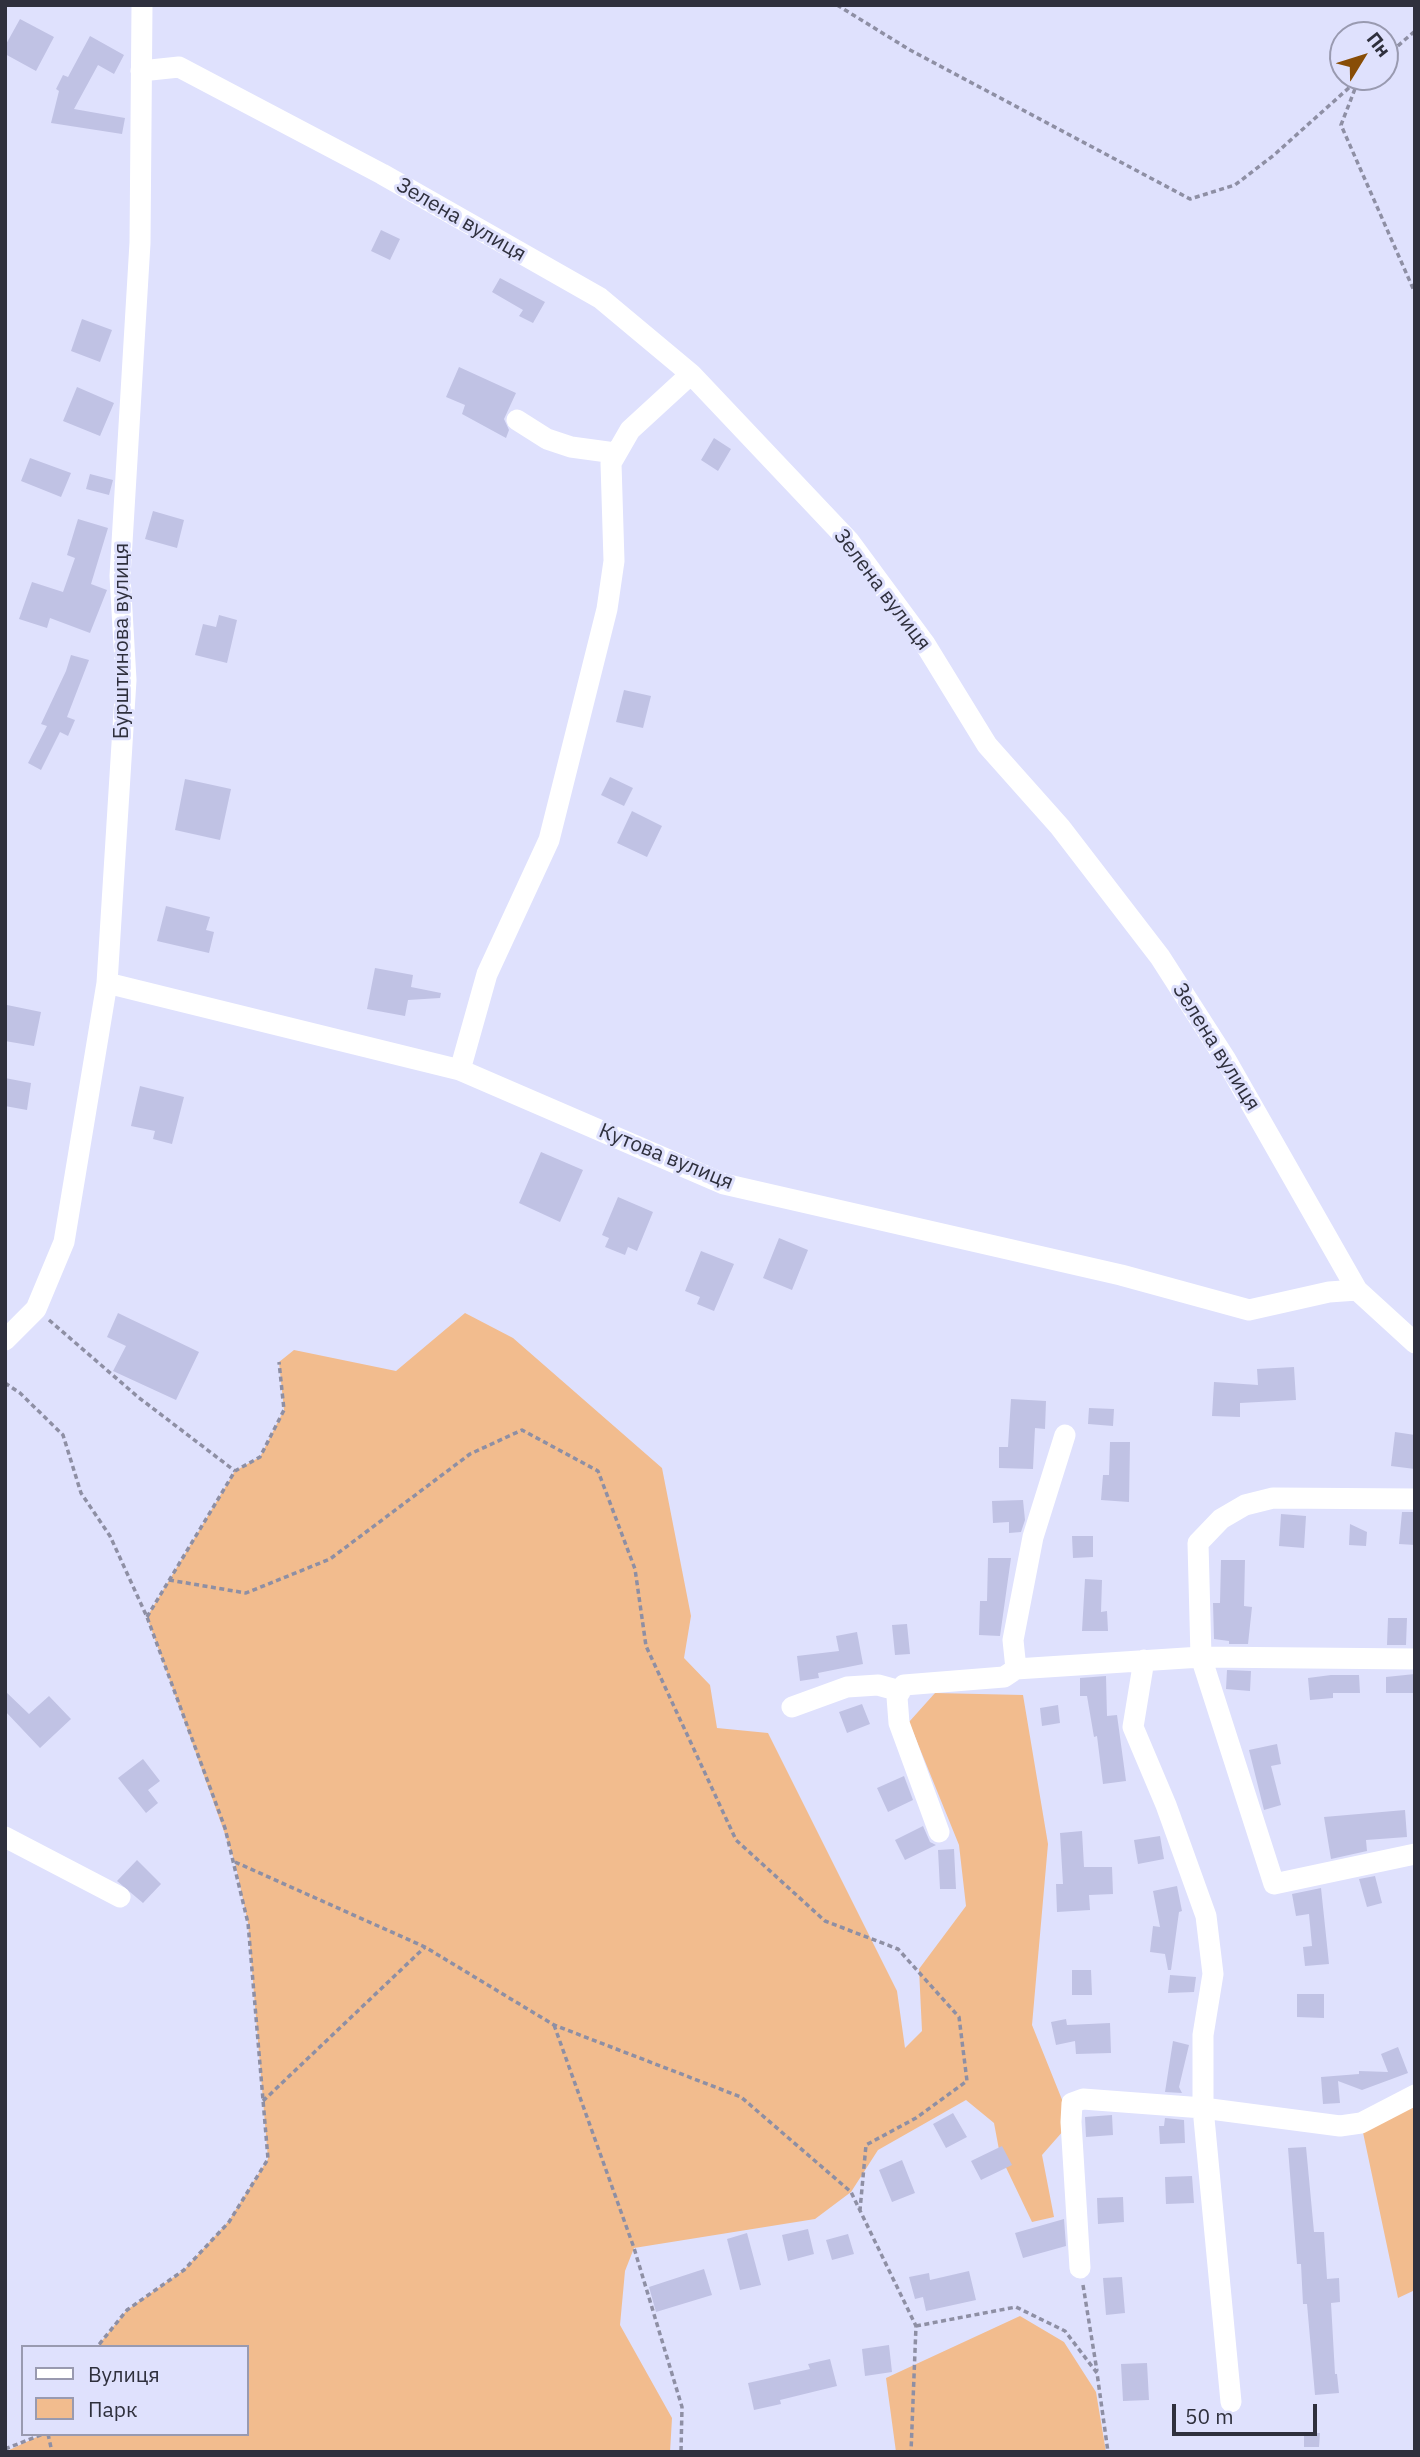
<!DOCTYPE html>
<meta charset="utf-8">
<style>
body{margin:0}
#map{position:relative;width:1420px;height:2457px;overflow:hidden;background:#dfe1fd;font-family:"IBM Plex Sans",sans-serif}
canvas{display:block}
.frame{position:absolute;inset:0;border:7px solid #2f303d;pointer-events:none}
.legend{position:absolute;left:21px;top:2345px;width:228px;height:91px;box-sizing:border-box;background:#dfe1fd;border:2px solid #999ab0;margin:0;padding:9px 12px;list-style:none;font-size:21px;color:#2f303d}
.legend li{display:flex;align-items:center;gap:14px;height:35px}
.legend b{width:35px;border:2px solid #999ab0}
.north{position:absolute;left:1329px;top:21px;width:70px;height:70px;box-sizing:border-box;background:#dfe1fd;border:2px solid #999ab0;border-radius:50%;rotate:52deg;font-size:19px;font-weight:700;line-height:28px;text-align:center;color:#2f303d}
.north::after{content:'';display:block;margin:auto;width:24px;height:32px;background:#884d06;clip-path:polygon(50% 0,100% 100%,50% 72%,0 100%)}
.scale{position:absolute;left:1172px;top:2404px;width:145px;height:32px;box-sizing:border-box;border:4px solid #2f303d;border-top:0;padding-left:9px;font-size:21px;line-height:24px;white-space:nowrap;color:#2f303d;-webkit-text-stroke:5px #dfe1fd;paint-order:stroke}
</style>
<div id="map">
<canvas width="1420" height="2457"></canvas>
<div class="frame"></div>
<ul class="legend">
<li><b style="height:9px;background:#fff"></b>Вулиця</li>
<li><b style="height:19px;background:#f2bc8e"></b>Парк</li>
</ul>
<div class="north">Пн</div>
<div class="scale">50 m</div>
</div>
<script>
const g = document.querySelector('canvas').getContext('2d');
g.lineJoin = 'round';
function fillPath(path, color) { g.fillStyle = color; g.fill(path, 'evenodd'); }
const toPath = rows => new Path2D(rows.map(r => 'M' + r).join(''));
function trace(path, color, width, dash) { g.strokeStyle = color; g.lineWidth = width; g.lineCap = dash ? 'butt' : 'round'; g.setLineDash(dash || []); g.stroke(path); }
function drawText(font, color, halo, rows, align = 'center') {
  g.font = font + ' "IBM Plex Sans",sans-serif'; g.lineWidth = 6; g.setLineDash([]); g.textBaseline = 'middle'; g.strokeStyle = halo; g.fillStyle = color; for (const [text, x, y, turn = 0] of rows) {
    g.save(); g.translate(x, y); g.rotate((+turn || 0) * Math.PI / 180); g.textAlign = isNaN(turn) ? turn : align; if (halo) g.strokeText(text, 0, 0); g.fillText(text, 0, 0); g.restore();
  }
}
fillPath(toPath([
 [465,1313,513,1338,662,1468,691,1616,684,1658,710,1685,717,1728,768,1733,897,1991,905,2048,922,2031,919,1969,966,1906,959,1845,909,1722,935,1693,1023,1695,1048,1844,1032,2025,1071,2122,1042,2155,1054,2217,1032,2222,1000,2155,994,2123,966,2100,878,2150,851,2192,815,2219,634,2248,625,2271,620,2325,672,2418,670,2452,5,2452,43,2434,247,2434,247,2347,97,2347,127,2310,184,2270,228,2222,268,2159,248,1923,235,1862,147,1617,235,1471,260,1457,284,1410,279,1362,294,1350,396,1371],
 [1415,2095,1415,2290,1398,2298,1361,2123],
 [1020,2316,1064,2342,1096,2392,1106,2452,896,2452,886,2378]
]), '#f2bc8e');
fillPath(toPath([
 [20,19,54,37,36,71,5,54,5,46],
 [90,36,124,55,114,74,98,65,74,109,125,118,122,134,51,123,59,91,56,89,63,75,68,77],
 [381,230,400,239,390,260,371,251],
 [500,278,545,302,533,323,519,316,523,310,492,292],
 [82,319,112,330,100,362,71,351],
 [459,367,516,393,504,419,509,430,506,438,462,414,465,405,446,397],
 [77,387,114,403,100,436,63,421],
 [714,438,731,449,718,471,701,460],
 [30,458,71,473,61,497,21,481],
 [90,474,113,480,109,495,86,489],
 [153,511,184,520,177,548,145,539],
 [78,519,108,528,91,584,107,590,90,633,50,618,47,628,19,619,32,582,63,592,75,558,67,555],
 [219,615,237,620,227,663,195,655,203,624,216,627],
 [71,655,89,660,67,717,75,720,68,736,60,732,41,770,28,763,47,726,41,724,66,671],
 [624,690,651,696,643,728,616,722],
 [610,777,633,788,624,806,601,795],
 [185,779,231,789,220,840,175,830],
 [632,811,662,826,647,857,617,843],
 [166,906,210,917,206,930,214,932,209,953,157,941],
 [375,968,413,975,411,987,441,993,440,998,408,1000,405,1016,367,1009],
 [7,1005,41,1012,34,1046,5,1041],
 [5,1078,31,1083,27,1110,5,1106],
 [140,1086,184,1097,172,1144,153,1139,155,1131,131,1126],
 [541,1152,583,1170,560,1222,519,1203],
 [618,1197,653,1212,637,1251,628,1247,625,1255,605,1247,609,1238,602,1235],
 [779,1238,808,1250,792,1290,763,1278],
 [701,1251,734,1264,714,1311,697,1304,700,1297,685,1291],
 [118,1313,199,1352,176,1400,113,1371,126,1346,107,1337],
 [1294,1367,1296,1400,1240,1403,1240,1417,1212,1416,1214,1382,1258,1385,1257,1369],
 [1011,1399,1046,1401,1045,1429,1035,1428,1033,1469,999,1468,999,1447,1008,1447],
 [1089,1408,1114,1409,1113,1426,1088,1424],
 [1395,1432,1415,1435,1415,1469,1391,1466],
 [1110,1442,1130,1442,1129,1502,1101,1500,1103,1475,1109,1475],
 [1023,1500,1025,1520,1021,1532,1009,1533,1009,1522,993,1523,992,1501],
 [1402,1512,1415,1512,1415,1545,1399,1544],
 [1281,1514,1306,1516,1304,1548,1279,1546],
 [1350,1524,1367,1532,1366,1546,1349,1545],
 [1072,1536,1093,1536,1093,1557,1073,1558],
 [988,1558,1011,1558,1000,1636,979,1635,980,1601,987,1601],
 [1221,1560,1245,1560,1244,1606,1252,1607,1248,1644,1229,1644,1229,1641,1214,1639,1213,1603,1220,1603],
 [1085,1579,1102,1580,1101,1612,1107,1611,1108,1631,1082,1631],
 [1388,1618,1407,1618,1406,1645,1387,1645],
 [907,1624,910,1654,895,1655,892,1625],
 [857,1632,863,1664,818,1673,819,1678,800,1681,797,1656,839,1651,836,1636],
 [1227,1670,1251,1671,1250,1691,1226,1689],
 [1415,1674,1415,1693,1386,1693,1386,1677],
 [1331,1675,1359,1675,1360,1693,1333,1693,1333,1698,1310,1700,1308,1678],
 [1106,1676,1107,1716,1117,1715,1126,1781,1103,1784,1097,1736,1094,1737,1087,1696,1080,1696,1080,1678],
 [5,1691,29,1714,49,1696,71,1719,40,1748,5,1711],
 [862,1704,870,1724,847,1733,839,1712],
 [1058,1705,1060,1723,1042,1726,1040,1708],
 [1277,1744,1281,1764,1271,1766,1281,1805,1264,1810,1249,1750],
 [143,1759,160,1781,148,1790,158,1803,146,1813,118,1778],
 [904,1776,913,1800,888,1812,877,1788],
 [1405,1810,1407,1837,1366,1840,1367,1851,1331,1859,1324,1817],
 [923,1826,930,1842,936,1845,905,1860,895,1840],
 [1082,1831,1084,1867,1112,1867,1113,1894,1089,1895,1090,1910,1057,1912,1056,1884,1063,1884,1060,1833],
 [1160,1836,1164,1859,1138,1864,1134,1840],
 [954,1849,956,1889,940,1889,938,1850],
 [137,1860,161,1884,143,1903,117,1881],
 [1375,1876,1382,1903,1367,1907,1359,1879],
 [1177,1886,1182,1911,1179,1912,1171,1970,1168,1970,1165,1954,1150,1952,1153,1926,1160,1927,1153,1891],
 [1321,1888,1329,1964,1305,1966,1303,1947,1312,1946,1309,1914,1296,1916,1292,1894],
 [1072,1970,1091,1970,1092,1995,1072,1995],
 [1170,1975,1196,1977,1194,1992,1168,1993],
 [1297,1994,1324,1994,1324,2018,1297,2017],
 [1066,2019,1067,2025,1110,2023,1111,2053,1076,2054,1075,2041,1056,2045,1051,2022],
 [1173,2041,1189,2045,1179,2087,1182,2093,1165,2092],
 [1398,2047,1408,2073,1362,2090,1338,2081,1340,2103,1323,2104,1321,2077,1359,2074,1359,2071,1388,2072,1381,2054],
 [953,2113,967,2137,946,2148,933,2124],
 [1112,2115,1113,2135,1086,2137,1085,2117],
 [1165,2118,1184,2120,1185,2143,1160,2144,1159,2126,1164,2126],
 [1002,2146,1012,2165,981,2180,971,2161],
 [1306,2147,1314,2232,1324,2232,1327,2279,1339,2278,1340,2302,1331,2303,1335,2374,1337,2374,1339,2393,1315,2395,1307,2304,1303,2304,1301,2264,1297,2264,1288,2148],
 [902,2160,915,2193,892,2202,879,2170],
 [1192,2176,1194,2203,1166,2204,1165,2177],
 [1123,2197,1124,2222,1098,2224,1097,2198],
 [1064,2219,1066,2246,1023,2258,1015,2233],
 [808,2229,814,2254,788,2261,782,2235],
 [747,2233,761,2285,740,2290,727,2239],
 [848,2234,854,2254,832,2260,826,2240],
 [704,2269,712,2295,656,2312,649,2287],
 [969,2271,976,2300,926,2311,923,2297,915,2299,909,2277,929,2273,930,2280],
 [1122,2277,1125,2313,1106,2315,1103,2278],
 [889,2345,892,2372,865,2376,862,2349],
 [830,2359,837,2386,780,2400,781,2404,754,2410,748,2383,810,2369,808,2364],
 [1147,2363,1149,2400,1123,2401,1121,2364],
 [1304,2433,1320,2433,1319,2447,1304,2447]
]), '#c0c2e4');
trace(toPath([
 [837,5,910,50,1190,199,1235,185,1274,155,1361,77],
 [1385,57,1415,31],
 [1358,81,1341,125,1415,293],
 [49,1320,138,1397,235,1471],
 [5,1383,20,1393,63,1435,81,1493,110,1536,147,1617,225,1828,248,1923,268,2159,229,2222,184,2270,127,2310,97,2347],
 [169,1580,246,1593,330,1559,470,1454,522,1430,598,1471,635,1569,646,1646,736,1840,825,1921,898,1949,959,2017,967,2081,916,2118,866,2145,860,2210],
 [147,1617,235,1471,260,1457,284,1410,279,1362],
 [235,1862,425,1947,554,2025,741,2097,851,2192,916,2326,911,2452],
 [554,2025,634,2248,682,2407,681,2452],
 [263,2101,425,1947],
 [1083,2285,1097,2371],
 [916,2326,1016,2307,1065,2331,1097,2373,1108,2452],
 [48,2434,52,2452],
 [5,2449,43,2434]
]), '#8e8fa4', 3.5, [5, 3.5]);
trace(toPath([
 [141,71,179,67,382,174,600,298,691,374,849,541,925,644,987,745,1060,827,1160,957,1226,1060,1357,1290,1415,1343],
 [517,420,547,439,571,447,615,453],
 [107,983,460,1070,724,1184,1121,1275,1249,1310,1329,1292,1357,1290],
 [460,1070,487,974,549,840,607,609,614,561,611,463,630,430,691,374],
 [5,1340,36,1309,64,1242,107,983,126,680,120,576,140,243,142,5],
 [1065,1435,1033,1537,1013,1640,1016,1669,1201,1657,1415,1659],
 [1415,1499,1273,1498,1245,1505,1221,1519,1198,1543,1201,1657,1274,1884,1415,1854],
 [1144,1660,1133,1727,1166,1805,1206,1916,1213,1974,1203,2035,1203,2108,1231,2402],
 [792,1707,847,1687,878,1685,900,1691],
 [939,1832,899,1723,897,1697,904,1685,1004,1677,1016,1669],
 [5,1837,120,1897],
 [1080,2268,1071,2122,1072,2103,1083,2099,1203,2108,1340,2126,1361,2123,1415,2095]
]), '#fff', 21);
drawText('21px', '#2f303d', '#dfe1fd', [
 ["Зелена вулиця",461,220,30],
 ["Зелена вулиця",882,590,53],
 ["Бурштинова вулиця",122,641,-90],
 ["Зелена вулиця",1216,1047,58],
 ["Кутова вулиця",666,1157,22]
]);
</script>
